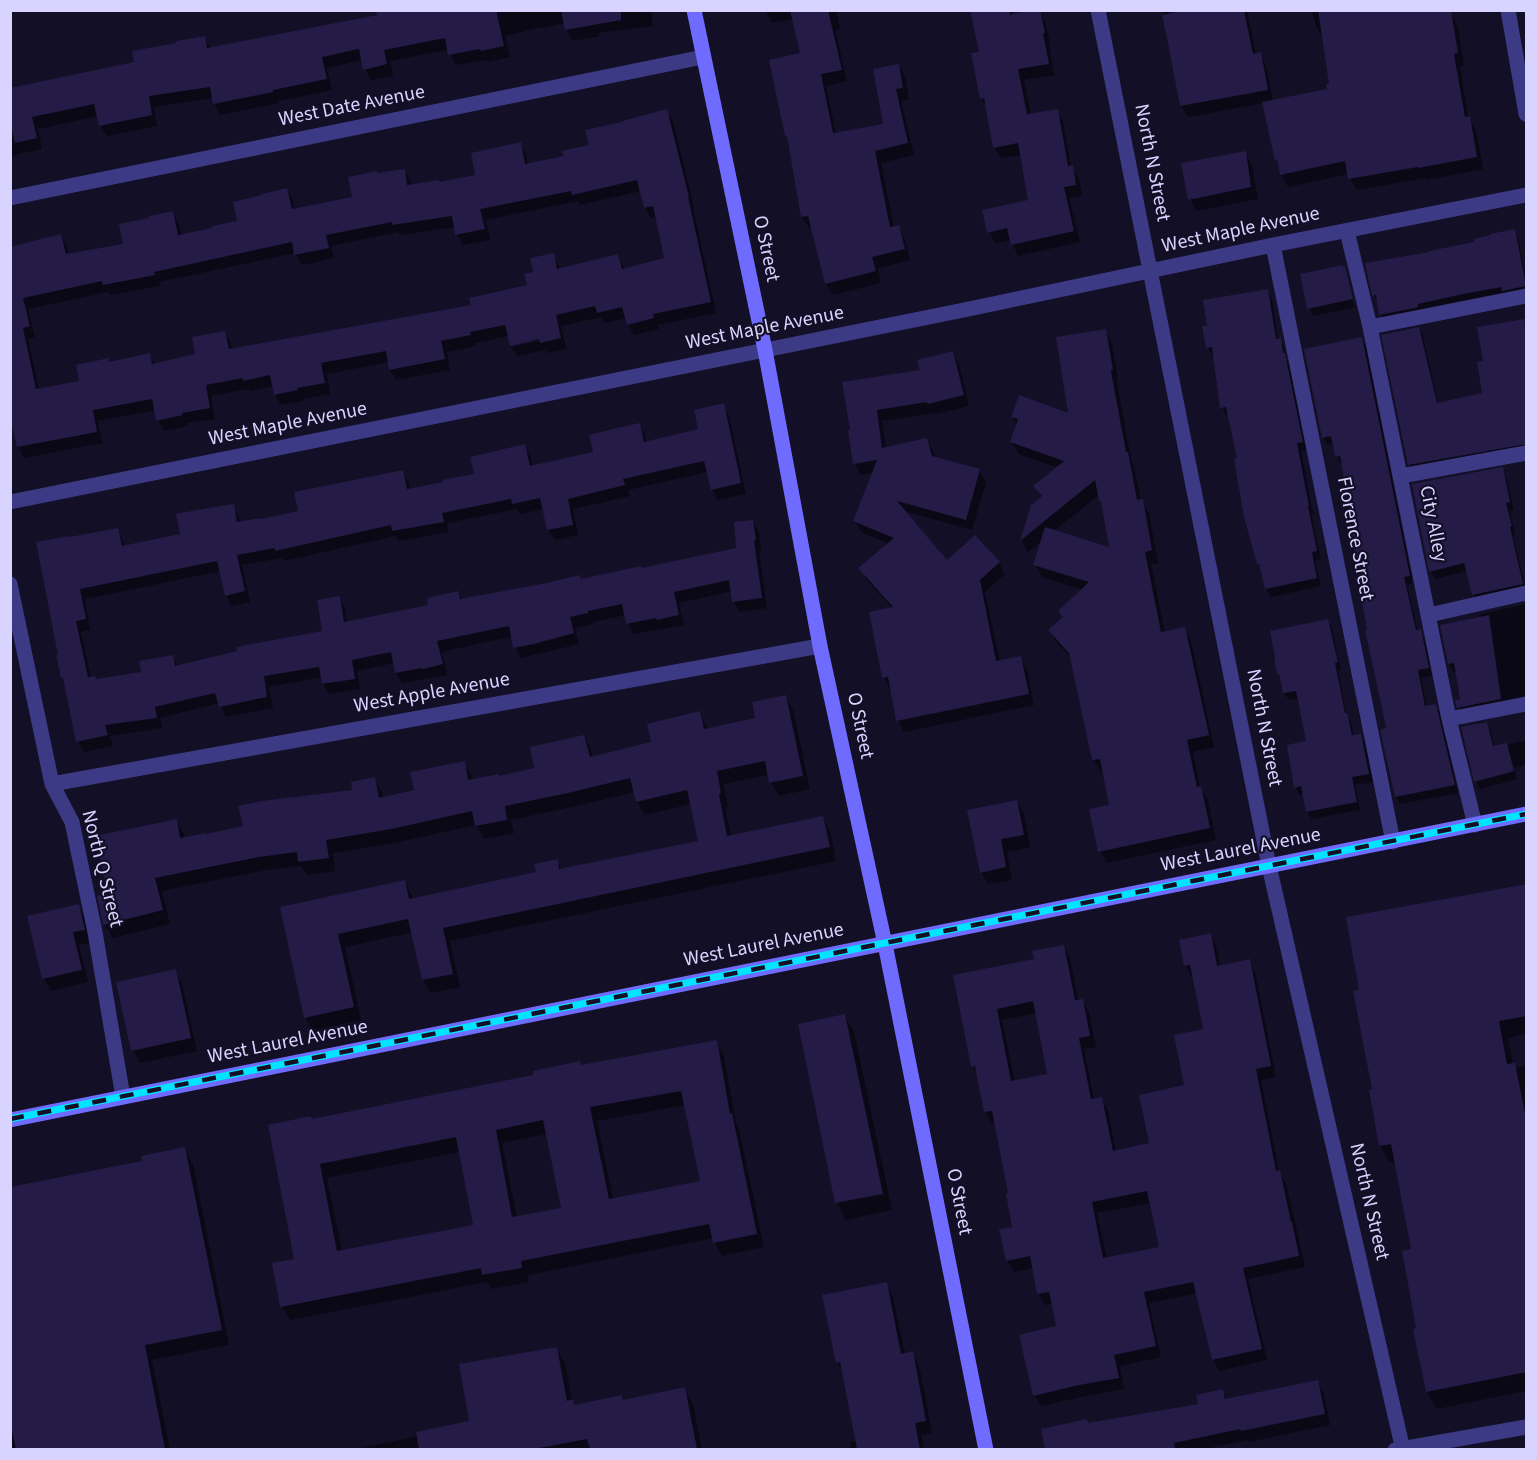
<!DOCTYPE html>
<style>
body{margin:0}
#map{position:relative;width:1537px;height:1460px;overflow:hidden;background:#130f26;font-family:"Source Sans 3",sans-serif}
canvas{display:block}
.frame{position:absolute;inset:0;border:12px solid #d9d4ff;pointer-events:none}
</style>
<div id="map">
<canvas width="1537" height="1460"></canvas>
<div class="frame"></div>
</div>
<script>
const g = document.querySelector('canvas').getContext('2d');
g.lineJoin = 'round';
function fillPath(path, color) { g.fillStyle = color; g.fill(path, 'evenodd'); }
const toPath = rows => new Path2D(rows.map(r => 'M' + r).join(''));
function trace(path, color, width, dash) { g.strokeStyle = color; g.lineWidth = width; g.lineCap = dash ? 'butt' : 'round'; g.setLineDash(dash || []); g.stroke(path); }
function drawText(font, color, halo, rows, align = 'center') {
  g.font = font + ' "Source Sans 3",sans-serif'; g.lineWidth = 4.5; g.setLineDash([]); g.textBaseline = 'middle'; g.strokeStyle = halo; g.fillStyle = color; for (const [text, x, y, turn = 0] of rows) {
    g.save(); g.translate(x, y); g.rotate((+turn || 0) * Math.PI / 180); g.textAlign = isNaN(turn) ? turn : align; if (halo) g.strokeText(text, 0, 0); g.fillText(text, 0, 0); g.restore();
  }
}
fillPath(toPath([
 [378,10,651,10,653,26,598,33,599,36,573,41,567,30,565,23,542,28,542,27,505,36,510,57,488,62,487,60,456,65,449,54,448,50,390,61,393,76,371,80,365,69,363,60,327,68,332,90,278,101,279,103,220,115,214,103,213,98,154,107,157,126,107,136,100,125,98,116,38,129,42,149,10,156,10,90,136,63,204,37,211,49,379,16],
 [765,10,836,10,840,29,835,30,847,81,826,86,836,134,884,126,899,66,905,77,909,99,901,101,914,155,881,163,894,228,898,227,905,239,910,260,878,268,881,283,833,295,826,284,812,227,809,228,802,217,789,140,787,136,802,54,794,19,772,23],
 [971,10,1012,10,1013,16,1039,10,1045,21,1050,44,1049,44,1054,75,1024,80,1031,115,1057,111,1063,122,1071,167,1079,178,1082,196,1069,198,1080,242,1018,256,1011,240,995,243,989,232,1030,201,1022,155,1001,158,994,147,988,110,981,98,981,53],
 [1163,10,1247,10,1256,55,1260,54,1266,65,1273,102,1329,90,1330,85,1323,39,1316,26,1312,10,1449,10,1458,27,1464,65,1460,66,1468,117,1476,130,1483,169,1427,180,1426,178,1357,190,1350,178,1349,174,1288,187,1281,175,1280,167,1276,160,1264,103,1188,117,1181,106],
 [667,111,673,121,694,207,693,208,716,313,658,325,659,329,634,335,628,324,627,318,605,323,601,317,561,326,566,349,547,353,545,350,517,356,511,346,509,336,475,343,476,346,447,352,450,370,396,380,390,370,389,362,327,374,330,394,303,399,303,401,281,405,275,394,274,386,251,391,249,389,211,396,215,419,187,423,188,426,164,431,158,420,156,410,98,421,102,443,24,458,18,447,10,411,10,248,61,236,67,247,69,255,124,245,173,213,179,224,182,236,238,222,287,190,293,201,295,210,354,198,404,170,410,181,411,186,439,183,477,176,520,144,526,154,528,165,565,158],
 [641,191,645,207,651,218,657,217,666,259,625,270,618,255,560,269,553,255,535,274,529,287,473,306,232,350,231,343,225,333,197,356,155,364,149,355,110,363,81,382,39,390,28,339,35,337,28,309,108,292,111,295,160,286,159,282,295,253,302,265,334,258,331,246,398,232,400,235,455,227,457,234,463,245,490,240,486,220,578,201,580,205],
 [546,336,546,339,512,347,512,344],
 [1245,152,1252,165,1258,199,1197,211,1190,199],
 [1514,231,1518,238,1526,280,1526,295,1385,322,1381,315,1379,303,1374,295,1476,243],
 [1345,268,1347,271,1345,269,1354,307,1357,307,1313,316,1309,308],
 [1267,291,1272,299,1278,340,1280,339,1284,347,1286,359,1289,363,1306,450,1301,451,1313,514,1311,514,1321,559,1315,560,1321,586,1271,597,1266,589,1263,572,1258,564,1230,415,1226,415,1222,407,1214,355,1213,356,1208,348,1209,327],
 [1523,320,1526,327,1526,451,1413,472,1409,464,1419,329,1423,336,1438,404,1484,395,1485,362],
 [1105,331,1112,343,1118,382,1117,383,1131,459,1134,466,1141,501,1142,501,1149,513,1158,563,1151,564,1165,633,1184,629,1191,641,1214,747,1193,752,1200,787,1208,800,1216,840,1107,863,1100,851,1111,806,1104,771,1101,772,1094,760,1072,659,1057,643,1050,631,1063,617,1060,611,1083,590,1042,577,1035,565,1043,540,1028,552,1022,541,1032,506,1042,498,1035,486,1058,468,1019,454,1012,442,1017,426,1012,417,1070,415],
 [1099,495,1103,505,1111,549,1054,531],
 [1361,339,1366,346,1413,583,1407,585,1418,631,1420,631,1424,638,1432,676,1421,678,1427,707,1435,706,1440,713,1458,793,1400,804,1396,797,1388,730,1343,464,1341,464,1337,457,1334,444,1327,445,1323,437],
 [953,353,959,364,969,406,936,414,935,413,882,421,886,449,927,440,933,451,935,459,979,470,986,482,972,530,904,511,947,563,999,563,1005,574,985,592,1000,662,1020,658,1027,669,1034,705,904,732,898,720,890,689,884,678,871,613,893,609,867,580,860,569,889,544,861,532,855,521,874,473,861,475,855,464,850,431,922,371],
 [723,405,729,416,746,494,718,500,712,489,708,472,628,490,630,496,573,509,578,535,555,540,548,530,544,509,520,514,517,509,447,523,449,532,399,541,396,536,283,561,282,558,242,565,250,602,232,606,226,595,221,571,85,599,90,630,81,632,91,678,96,681,143,674,172,657,178,666,323,632,339,598,345,608,347,623,430,607,458,593,462,600,641,570,738,549,753,521,759,532,761,550,759,551,767,608,740,612,734,602,732,591,679,603,684,625,634,634,628,624,626,615,593,622,593,624,575,628,579,644,521,658,515,647,513,637,490,641,442,652,447,675,402,683,396,673,394,663,357,671,360,689,329,694,323,684,322,677,269,687,273,708,226,717,219,703,160,718,162,728,110,736,113,746,84,752,78,741,65,682,63,678,60,656,38,543,117,530,123,540,125,547,182,535,233,506,239,517,240,523,300,513,402,472,409,483,410,490,475,475,524,446,530,456,533,467,595,453,639,424,645,435,647,443,700,431],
 [1502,469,1506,477,1514,510,1510,511,1515,534,1513,535,1526,591,1478,603,1473,595,1467,571,1435,579,1431,571],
 [1526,604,1526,702,1463,715,1458,707,1462,700,1457,671,1454,672,1449,664,1479,618,1478,615],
 [1327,620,1332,628,1341,670,1338,671,1347,717,1351,722,1354,737,1360,735,1365,743,1373,782,1355,785,1360,810,1312,819,1307,811,1304,794,1300,795,1295,787,1308,742,1299,698,1289,700,1284,693,1275,658],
 [785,697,793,710,810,789,779,796,771,783,769,775,723,784,728,807,725,807,731,836,822,817,830,831,836,861,450,941,460,987,431,993,423,980,413,932,345,947,361,1020,313,1030,305,1017,281,908,404,881,412,895,413,899,538,873,557,860,562,870,699,842,691,804,645,815,637,802,635,792,576,806,511,820,514,833,484,839,476,825,399,842,333,853,335,871,307,875,301,866,267,870,162,891,170,924,113,938,105,924,110,894,176,820,184,834,184,838,244,827,354,791,374,779,382,792,383,798,416,792,464,763,472,776,473,780,499,777,536,769,584,736,591,750,593,758,653,743,699,713,708,730,757,719],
 [1486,723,1491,731,1495,748,1526,740,1526,765,1514,768,1517,779,1480,789,1476,781],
 [1016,801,1024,814,1030,847,1007,852,1012,880,988,884,981,872],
 [1526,886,1526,1034,1508,1038,1513,1065,1516,1068,1526,1065,1526,1391,1437,1409,1427,1392,1415,1330,1418,1329,1413,1250,1396,1162,1390,1163,1380,1146,1370,1091,1374,1091,1360,991],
 [78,906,86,918,91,942,79,945,88,982,51,991,44,979],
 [1210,935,1216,946,1220,966,1249,961,1255,972,1276,1077,1261,1080,1279,1171,1286,1183,1305,1267,1248,1279,1267,1360,1219,1371,1213,1360,1198,1293,1149,1303,1161,1357,1120,1366,1124,1389,1086,1396,1041,1406,1034,1395,1058,1327,1053,1304,1045,1305,1039,1294,1034,1268,1014,1272,1007,1261,1014,1228,1010,1194,996,1122,992,1123,985,1112,978,1075,973,1066,954,976,1035,960,1064,947,1070,958,1078,1001,1082,1000,1089,1012,1096,1047,1084,1049,1094,1100,1101,1099,1108,1110,1116,1152,1151,1145,1186,1086,1204,1030,1194,977,1192,977,1186,966,1181,941],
 [1037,1013,1049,1076,1015,1082,1002,1020],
 [1151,1203,1161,1248,1107,1259,1097,1213],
 [175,971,182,983,197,1051,140,1063,133,1050],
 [845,1016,854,1032,892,1210,846,1220,837,1203,800,1025],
 [716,1042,724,1056,736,1123,739,1129,764,1247,722,1256,714,1242,713,1238,528,1275,529,1282,492,1289,488,1282,290,1320,282,1306,296,1260,312,1121,581,1066],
 [686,1105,702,1182,613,1199,597,1121],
 [547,1134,563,1209,517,1218,502,1143],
 [460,1152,474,1226,342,1252,327,1178],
 [185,1149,193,1164,229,1345,152,1360,170,1450,10,1450,10,1188,144,1162],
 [886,1284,893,1297,905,1354,912,1353,919,1365,932,1433,921,1435,924,1450,851,1450,850,1442,856,1441,844,1374,837,1362],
 [556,1348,565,1363,572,1400,575,1406,621,1396,624,1401,684,1389,693,1404,702,1450,353,1450,418,1436,471,1422],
 [1317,1382,1324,1393,1330,1425,1249,1442,1247,1440,1201,1450,1047,1450,1043,1430,1089,1425,1199,1405,1222,1390,1228,1400]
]), '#0007');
fillPath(toPath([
 [376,10,496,10,504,46,481,51,480,49,448,55,445,38,384,50,387,64,363,70,359,49,322,57,327,79,273,90,273,92,213,104,210,87,149,96,152,115,99,126,94,104,32,117,37,138,15,143,10,122,10,88,134,62,132,51,176,43,176,41,205,36,207,48,377,15],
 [561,10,621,10,621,20,565,30],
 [790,10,828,10,842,70,821,74,833,133,883,124,873,69,899,64,903,88,896,89,908,143,875,151,890,227,899,225,905,249,872,257,876,271,825,284,808,216,801,217,787,136,785,136,769,60,800,53],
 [970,10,1009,10,1010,15,1028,10,1040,10,1045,33,1043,33,1049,64,1018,69,1027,114,1058,109,1068,166,1073,165,1076,185,1064,187,1074,231,1011,245,1007,228,987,233,982,210,1028,200,1018,143,993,148,984,98,980,99,971,53,979,52],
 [1184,10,1244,10,1253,54,1261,52,1268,90,1180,106,1169,48,1162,15],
 [1318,10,1451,10,1458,53,1454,54,1465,117,1470,116,1477,157,1418,168,1418,167,1348,179,1345,161,1280,175,1277,160,1275,161,1262,102,1327,89,1326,84,1329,84],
 [667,109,689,197,688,197,711,302,653,314,654,318,627,325,622,307,597,313,595,306,556,315,561,338,540,343,539,339,510,346,505,325,470,332,471,335,441,341,445,359,389,370,386,351,321,363,325,383,297,388,298,390,274,395,270,375,243,381,243,378,206,385,210,408,182,413,183,415,156,421,152,399,93,410,97,432,17,447,10,418,10,247,61,234,66,254,123,244,119,224,149,218,149,216,173,211,178,235,212,228,212,226,237,221,233,202,262,195,262,194,287,188,292,209,352,197,348,177,377,171,377,173,405,169,407,185,439,180,439,182,475,175,471,153,521,142,525,164,564,156,562,151,589,145,585,130,622,122,622,121],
 [637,180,644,208,653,206,664,258,622,269,618,254,557,269,554,253,530,258,533,272,524,274,527,285,469,298,471,305,229,349,225,331,192,337,195,354,152,364,150,353,109,362,109,358,76,365,79,381,36,389,23,328,30,326,23,298,102,281,103,285,155,275,154,272,292,242,294,255,329,248,326,235,392,222,392,225,452,216,455,235,485,229,480,209,571,191,572,195],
 [1246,151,1251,187,1188,200,1181,163],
 [1515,229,1526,286,1502,291,1501,287,1463,294,1418,304,1418,307,1415,308,1379,315,1376,295,1372,296,1365,263,1429,252,1429,251,1474,242,1474,239,1491,235,1490,234],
 [1343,265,1343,267,1345,266,1353,299,1307,309,1300,274],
 [1268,289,1276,339,1281,338,1283,353,1285,353,1303,442,1297,443,1309,506,1308,506,1317,551,1312,552,1317,578,1265,589,1259,564,1257,564,1244,517,1234,459,1237,458,1226,407,1220,408,1212,347,1206,348,1202,326,1207,326,1203,300],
 [1524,319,1527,334,1527,444,1408,465,1381,335,1419,327,1437,403,1482,393,1477,362,1483,361,1477,327],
 [1106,329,1113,370,1111,371,1126,452,1128,452,1137,500,1143,499,1152,550,1145,552,1161,632,1185,627,1209,735,1187,740,1197,787,1201,786,1210,828,1098,852,1089,809,1109,805,1100,759,1092,760,1069,653,1048,630,1063,617,1058,611,1089,582,1033,565,1045,527,1109,547,1101,501,1099,501,1095,480,1020,541,1031,505,1042,496,1033,486,1064,461,1010,442,1018,419,1011,417,1019,395,1068,413,1056,337],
 [1362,337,1410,576,1404,577,1416,630,1421,629,1429,668,1418,670,1425,706,1436,704,1455,785,1395,797,1380,730,1386,728,1386,727,1365,630,1367,630,1354,556,1356,555,1347,505,1349,505,1340,456,1335,457,1331,436,1322,438,1304,349],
 [953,351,964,395,928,404,927,402,877,410,882,448,927,438,932,456,980,469,966,520,897,501,947,560,975,535,1000,562,980,580,996,661,1021,656,1029,694,896,721,888,677,882,678,869,612,893,607,858,568,894,538,853,521,877,460,853,464,848,430,850,430,842,382,920,370,917,360],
 [724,403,741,483,711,490,704,461,623,479,625,485,568,499,573,525,547,530,540,498,512,504,511,499,442,513,444,522,392,531,391,525,275,551,275,548,237,555,245,591,225,596,217,561,80,589,86,619,76,621,88,677,95,676,96,679,141,672,139,661,173,655,175,666,237,651,236,647,322,631,317,600,340,596,344,622,428,605,427,598,458,591,460,599,547,583,580,575,581,579,641,566,641,568,736,548,734,522,753,520,756,540,754,540,762,598,732,602,729,580,674,592,679,615,657,620,656,618,626,624,622,604,588,611,588,613,570,617,574,633,534,644,513,648,509,626,437,641,443,664,423,669,422,668,395,673,391,652,352,660,355,679,322,684,319,667,264,676,267,697,219,707,215,693,155,707,157,718,105,725,108,735,76,742,63,678,61,678,56,655,58,655,36,542,69,536,70,537,118,528,122,546,180,534,176,514,203,509,234,504,237,522,261,518,261,519,298,511,294,492,403,470,407,489,443,482,442,480,474,474,470,457,525,444,530,466,593,452,589,435,617,428,640,423,644,442,698,429,694,410],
 [1503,467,1510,502,1506,503,1512,526,1510,527,1523,584,1472,595,1464,563,1429,572,1412,484],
 [1489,615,1501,699,1457,708,1455,700,1460,699,1454,663,1448,664,1440,625],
 [1328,619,1338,662,1335,663,1345,713,1347,713,1352,735,1361,734,1369,774,1352,777,1357,802,1306,812,1301,786,1294,788,1287,745,1306,741,1296,691,1283,693,1279,674,1277,675,1274,657,1275,657,1270,631],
 [786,695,803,776,769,783,765,761,717,771,721,793,719,794,727,836,823,816,830,847,443,928,453,974,422,980,408,919,338,934,354,1007,304,1018,280,907,405,880,409,899,536,872,534,864,558,859,559,869,698,841,687,790,636,802,630,778,568,793,505,806,507,820,475,826,472,811,391,829,326,840,329,858,298,862,297,852,259,857,155,878,163,910,103,925,97,896,108,893,95,836,177,819,180,838,206,833,206,834,243,826,238,806,262,801,352,790,351,782,375,777,379,798,414,790,410,772,465,761,468,780,499,774,499,776,534,768,530,747,584,735,590,757,651,742,647,724,700,711,704,729,755,718,752,702],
 [1487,722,1493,746,1507,743,1514,771,1474,782,1461,727],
 [1017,800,1024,835,1001,839,1006,867,980,873,967,810],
 [1527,884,1527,1016,1499,1021,1507,1064,1515,1063,1527,1124,1527,1372,1426,1392,1413,1329,1416,1328,1402,1251,1411,1249,1391,1144,1379,1146,1369,1090,1372,1089,1353,991,1359,990,1346,917],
 [79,904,85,930,73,932,82,970,42,979,27,916],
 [1211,933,1217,966,1250,959,1271,1066,1256,1069,1276,1171,1280,1170,1291,1222,1292,1222,1299,1256,1243,1268,1262,1349,1212,1360,1193,1282,1144,1292,1156,1346,1114,1355,1119,1378,1079,1385,1033,1396,1019,1335,1056,1326,1049,1292,1037,1294,1030,1256,1006,1261,999,1229,1012,1227,1006,1194,1008,1193,992,1111,984,1112,975,1066,971,1067,953,975,1034,959,1032,951,1064,945,1075,1000,1083,999,1090,1036,1079,1038,1091,1099,1102,1097,1113,1151,1149,1143,1139,1095,1184,1085,1174,1035,1203,1029,1190,965,1184,966,1179,940],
 [1033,1001,1047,1074,1011,1081,997,1009],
 [1147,1191,1159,1247,1103,1258,1092,1202],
 [176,969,191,1038,131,1051,116,982],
 [845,1014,883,1194,835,1203,798,1024],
 [717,1040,730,1114,732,1113,757,1234,713,1243,709,1224,521,1261,522,1268,482,1275,481,1268,280,1307,272,1263,294,1259,268,1125,311,1116,312,1119,533,1075,533,1071,580,1061,581,1065],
 [681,1091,700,1181,609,1199,590,1107],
 [543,1120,561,1208,512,1217,496,1130],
 [456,1137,473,1225,337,1251,320,1164],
 [185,1147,222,1330,145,1345,165,1449,16,1449,10,1422,10,1187,142,1161,141,1156],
 [887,1282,901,1354,913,1351,926,1421,915,1423,920,1449,857,1449,840,1362,836,1363,822,1295],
 [557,1347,567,1401,573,1399,574,1405,622,1395,623,1400,685,1387,697,1449,590,1449,587,1439,534,1449,419,1449,416,1432,469,1421,459,1364],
 [1318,1380,1325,1414,1241,1431,1240,1429,1174,1443,1175,1449,1045,1449,1041,1429,1087,1419,1088,1423,1198,1404,1196,1395,1223,1389,1225,1399]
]), '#241b47');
trace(toPath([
 [1098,10,1269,866,1403,1450],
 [1508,10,1526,114],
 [10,198,703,57],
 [1347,231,1370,327,1449,719,1475,825],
 [1273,245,1393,842],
 [1370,327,1526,296],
 [1401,476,1526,453],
 [10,502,964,310,1273,245,1526,195],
 [10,584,52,784,72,822,95,932,123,1097],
 [1429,615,1526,593],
 [1449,719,1526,704],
 [52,784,820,646],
 [1395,1450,1526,1427]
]), '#3d3a85', 15);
trace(toPath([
 [694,10,765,350,820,646,885,944,986,1450],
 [10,1120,1526,814]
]), '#6f6bff', 15);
const rail = toPath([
 [10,1119,1526,814]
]);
trace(rail, '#00e5ff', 7);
trace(rail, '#130f26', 4.5, [14]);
drawText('20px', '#d9d4ff', '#130f26', [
 ["West Date Avenue",352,107,-11],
 ["North N Street",1151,163,79],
 ["West Maple Avenue",1241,231,-12],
 ["O Street",765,249,78],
 ["West Maple Avenue",765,329,-11],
 ["West Maple Avenue",288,425,-11],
 ["City Alley",1432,524,79],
 ["Florence Street",1354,539,79],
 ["West Apple Avenue",432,694,-10],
 ["O Street",859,726,78],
 ["North N Street",1263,728,79],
 ["West Laurel Avenue",1241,851,-11],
 ["North Q Street",101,869,76],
 ["West Laurel Avenue",764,946,-11],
 ["West Laurel Avenue",288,1043,-11],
 ["O Street",958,1202,79],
 ["North N Street",1368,1202,77]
]);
</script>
